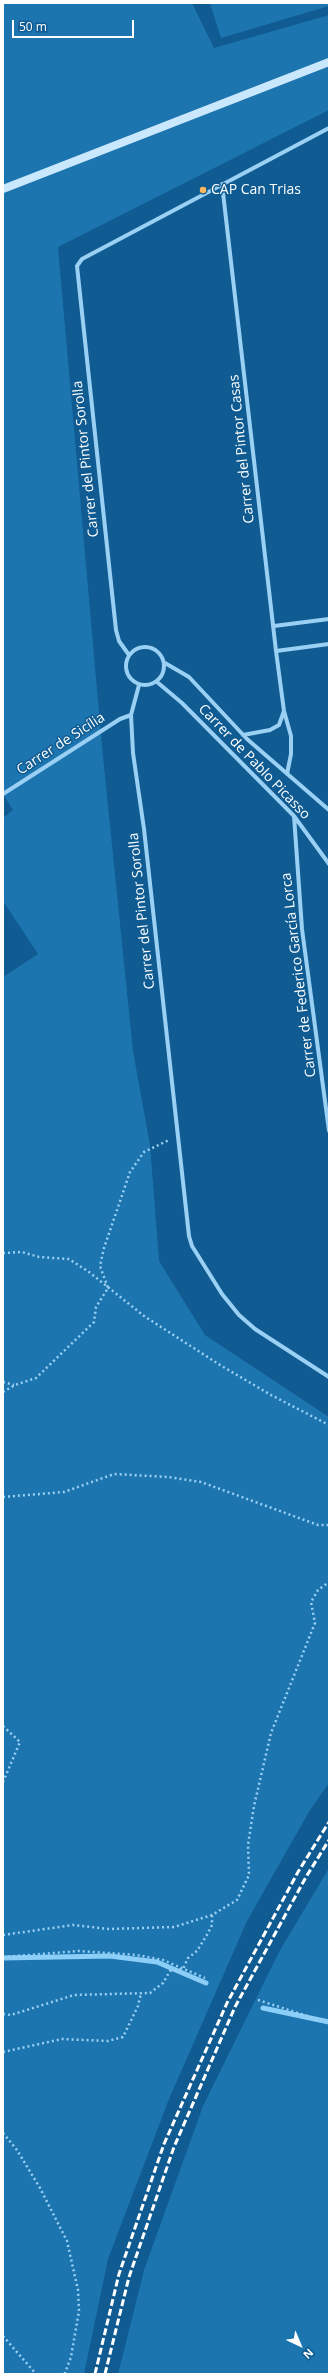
<!DOCTYPE html>
<meta charset="utf-8">
<style>
body{margin:0}
#map{position:relative;width:332px;height:2377px;overflow:hidden;background:#0f5b92;font-family:"Open Sans",sans-serif}
canvas{display:block}
.frame{position:absolute;inset:0;border:4px solid #fff;pointer-events:none}
.north{position:absolute;left:280px;top:2325px;width:40px;height:40px;-webkit-text-stroke:3px #0f5b92;paint-order:stroke;rotate:136deg;font-size:11px;font-weight:700;line-height:16px;text-align:center;color:#fff}
.north::after{content:'';display:block;margin:auto;width:14px;height:18px;background:#fff;clip-path:polygon(50% 0,100% 100%,50% 72%,0 100%)}
.scale{position:absolute;left:12px;top:20px;width:122px;height:18px;box-sizing:border-box;border:2px solid #fff;border-top:0;padding-left:5px;font-size:12px;line-height:14px;white-space:nowrap;color:#fff;-webkit-text-stroke:3px #0f5b92;paint-order:stroke}
</style>
<div id="map">
<canvas width="332" height="2377"></canvas>
<div class="frame"></div>
<div class="north">N</div>
<div class="scale">50 m</div>
</div>
<script>
const g = document.querySelector('canvas').getContext('2d');
g.lineJoin = 'round';
function fillPath(path, color) { g.fillStyle = color; g.fill(path, 'evenodd'); }
const toPath = rows => new Path2D(rows.map(r => 'M' + r).join(''));
function trace(path, color, width, dash) { g.strokeStyle = color; g.lineWidth = width; g.lineCap = dash ? 'butt' : 'round'; g.setLineDash(dash || []); g.stroke(path); }
function drawText(font, color, halo, rows, align = 'center') {
  g.font = font + ' "Open Sans",sans-serif'; g.lineWidth = 3; g.setLineDash([]); g.textBaseline = 'middle'; g.strokeStyle = halo; g.fillStyle = color; for (const [text, x, y, turn = 0] of rows) {
    g.save(); g.translate(x, y); g.rotate((+turn || 0) * Math.PI / 180); g.textAlign = isNaN(turn) ? turn : align; if (halo) g.strokeText(text, 0, 0); g.fillText(text, 0, 0); g.restore();
  }
}
fillPath(toPath([
 [3,3,192,3,214,48,329,15,329,110,58,247,102,747,133,1051,150,1145,159,1261,205,1335,329,1417,329,1783,310,1810,247,1921,169,2099,108,2259,84,2374,3,2374,3,977,38,954,3,901,3,818,13,810,3,794],
 [210,3,329,3,329,6,221,38],
 [329,1868,329,2374,118,2374,144,2270,203,2106,279,1952]
]), '#1d75b0');
trace(toPath([
 [3,1958,110,1956,157,1962,206,1983],
 [263,2008,329,2022]
]), '#8bcef8', 5);
trace(toPath([
 [3,1253,22,1252,39,1257,69,1259,89,1272,144,1316,220,1365,271,1395,329,1425],
 [3,1382,14,1385],
 [3,1392,15,1385,36,1378,94,1322,96,1307,108,1288,100,1266,104,1248,130,1172,144,1152,169,1140],
 [3,1497,64,1492,114,1474,168,1477,201,1482,318,1525,329,1525],
 [3,1726,20,1742,3,1782],
 [3,1935,73,1925,109,1929,174,1927,212,1915,237,1900,249,1875,248,1845,254,1806,271,1733,315,1623,311,1602,318,1590,329,1582],
 [3,1957,79,1951,137,1955,163,1960,205,1978],
 [258,2000,329,2023],
 [3,2014,11,2015,74,1995,150,1993,163,1983,170,1971,183,1969,188,1958,197,1951,208,1933,212,1925,212,1915],
 [3,2052,62,2039,108,2041,123,2037,138,2006,141,1993],
 [3,2133,17,2150,40,2188,67,2241,78,2290,79,2311,71,2357,65,2373,62,2374],
 [3,2336,36,2374]
]), '#9ad0f4', 2.5, [2, 3]);
trace(toPath([
 [222,184,276,651,284,711,291,736,291,754,287,774],
 [274,626,329,619],
 '126 666a19 19 0 1 1 38 0a19 19 0 1 1-38 0Z',
 [276,651,329,644],
 [129,655,119,641,116,630,77,266,82,259,329,128],
 [165,663,189,677,247,739,329,810],
 [157,682,182,703,294,816,329,864],
 [139,685,131,715,133,753,144,829,189,1236,192,1246,222,1294,239,1315,255,1329,329,1377],
 [243,735,270,730,279,725,284,711],
 [3,794,120,719,131,715],
 [294,816,302,929,329,1131]
]), '#9ad0f4', 4);
trace(toPath([
 [3,189,329,62]
]), '#cae8fd', 8);
trace(toPath([
 [95,2374,119,2274,164,2144,227,2003,298,1872,329,1822],
 [105,2374,129,2277,174,2147,235,2007,306,1877,329,1840]
]), '#fff', 3, [7, 3]);
for (const [x, y, r, color] of [
 [203,190,4,"#ffb85d"]
]) { const dot = new Path2D(); dot.arc(x, y, r, 0, 2 * Math.PI); g.fillStyle = color; g.fill(dot); trace(dot, '#0f5b92', 1.5); }
drawText('14px', '#fff', '#0f5b92', [
 ["CAP Can Trias",211,190]
], 'left');
drawText('14px', '#fff', '#0f5b92', [
 ["Carrer del Pintor Casas",242,449,-96],
 ["Carrer del Pintor Sorolla",86,459,-96],
 ["Carrer de Sicília",61,744,-33],
 ["Carrer de Pablo Picasso",254,762,46],
 ["Carrer del Pintor Sorolla",142,911,-96],
 ["Carrer de Federico García Lorca",299,975,-97]
]);
</script>
